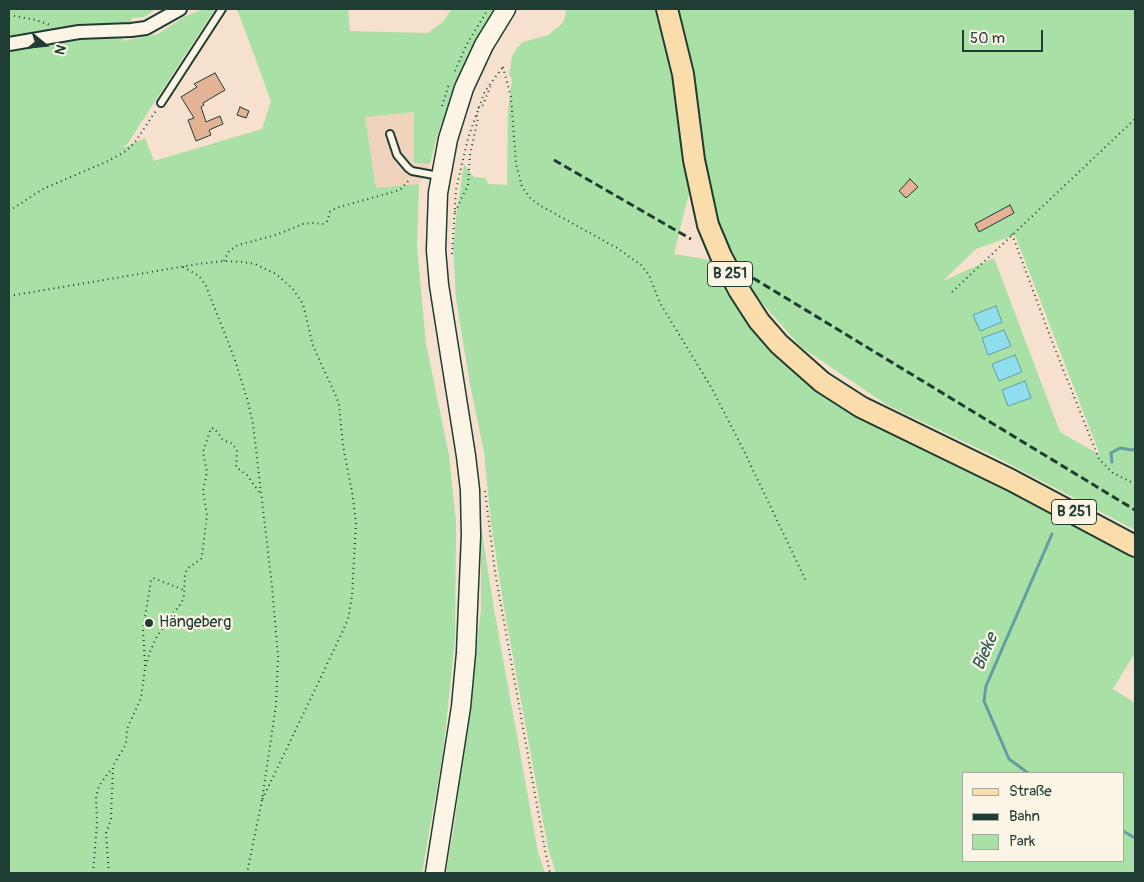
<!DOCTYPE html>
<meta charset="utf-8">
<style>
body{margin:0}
#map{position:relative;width:1144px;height:882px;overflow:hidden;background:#f5e1cd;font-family:Pangolin,sans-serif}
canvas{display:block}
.frame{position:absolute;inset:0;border:10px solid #1f3d34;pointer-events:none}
.legend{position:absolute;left:962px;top:772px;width:162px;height:90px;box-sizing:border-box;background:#fcf5e5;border:1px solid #a4ab9e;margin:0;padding:6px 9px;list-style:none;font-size:15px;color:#1f3d34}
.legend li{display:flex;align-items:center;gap:10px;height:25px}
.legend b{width:25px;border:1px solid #a4ab9e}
.north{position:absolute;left:20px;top:20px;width:50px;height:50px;-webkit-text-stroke:4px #fcf5e5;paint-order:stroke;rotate:107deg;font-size:14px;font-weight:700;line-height:20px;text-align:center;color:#1f3d34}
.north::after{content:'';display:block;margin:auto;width:18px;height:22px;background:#1f3d34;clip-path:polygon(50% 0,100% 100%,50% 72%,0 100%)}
.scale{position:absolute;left:962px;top:30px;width:81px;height:22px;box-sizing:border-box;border:2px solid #1f3d34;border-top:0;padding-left:6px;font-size:15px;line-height:18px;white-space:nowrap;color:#1f3d34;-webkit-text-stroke:4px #fcf5e5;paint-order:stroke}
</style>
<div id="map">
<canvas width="1144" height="882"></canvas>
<div class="frame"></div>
<ul class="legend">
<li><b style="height:6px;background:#fbddab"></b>Straße</li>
<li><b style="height:6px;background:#1f3d34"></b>Bahn</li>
<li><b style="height:14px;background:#a8e0a5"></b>Park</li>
</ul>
<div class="north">N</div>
<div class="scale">50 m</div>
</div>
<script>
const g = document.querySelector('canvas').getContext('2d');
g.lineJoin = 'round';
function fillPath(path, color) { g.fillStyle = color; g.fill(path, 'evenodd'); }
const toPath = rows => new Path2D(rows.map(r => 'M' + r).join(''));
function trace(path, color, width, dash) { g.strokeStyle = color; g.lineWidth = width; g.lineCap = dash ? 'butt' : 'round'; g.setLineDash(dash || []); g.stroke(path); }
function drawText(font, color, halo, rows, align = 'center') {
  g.font = font + ' Pangolin,sans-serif'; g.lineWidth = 4.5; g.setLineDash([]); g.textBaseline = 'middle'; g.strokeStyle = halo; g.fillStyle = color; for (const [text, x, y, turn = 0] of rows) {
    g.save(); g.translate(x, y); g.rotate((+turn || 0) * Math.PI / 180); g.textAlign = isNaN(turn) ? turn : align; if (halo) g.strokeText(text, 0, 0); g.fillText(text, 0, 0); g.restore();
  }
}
fillPath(toPath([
 [415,112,414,163,430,164,419,184,376,189,365,116]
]), '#f0d3bc');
fillPath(toPath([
 [9,9,156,9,144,17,132,18,122,41,158,34,184,17,203,9,215,9,126,146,120,147,126,147,145,138,154,161,262,129,271,101,237,9,348,9,350,31,428,33,444,21,451,9,494,9,469,52,437,136,430,164,414,163,414,112,365,117,376,188,419,184,417,247,426,344,449,455,456,522,455,640,443,753,422,873,9,873],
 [567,9,655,9,668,54,690,189,674,254,716,261,776,357,831,401,1009,492,1011,485,1135,552,1135,653,1113,689,1135,703,1135,873,556,873,548,848,504,608,491,523,484,452,470,384,456,299,453,248,456,218,464,164,474,177,486,178,488,184,507,185,508,111,512,79,509,75,512,56,517,48,523,42,548,35,563,23],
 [963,773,1123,773,1123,861,963,861],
 [675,9,1135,9,1135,530,996,457,887,405,801,347,755,295,730,250,715,216,687,49],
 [1015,235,1100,455,1060,432,994,258,943,281,976,249],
 [481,526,494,609,538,852,545,873,446,873,455,820,481,610]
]), '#a8e0a5');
const water = toPath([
 [996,306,1002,322,980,331,973,315,996,306],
 [1004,330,1011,346,988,355,982,338,1004,330],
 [1015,355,1022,372,999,381,992,364,1015,355],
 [1025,381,1031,398,1008,406,1002,390,1025,381]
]);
fillPath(water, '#8fdeed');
trace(water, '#629ea3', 1);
trace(toPath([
 [1112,462,1111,453,1120,448,1132,450,1135,449],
 [1028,773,1009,759,984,701,986,686,1052,534],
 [1123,831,1135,838]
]), '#629ea3', 3);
const building = toPath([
 [215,73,225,90,203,103,204,105,201,107,206,122,220,116,223,124,209,130,211,135,196,141,188,120,194,118,181,97,197,87,194,84,215,73],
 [240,107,249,111,246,118,237,115,240,107],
 [910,179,918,187,906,198,899,191,910,179],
 [1010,205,1014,213,979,232,975,224,1010,205]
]);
fillPath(building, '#e4b396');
trace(building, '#1f3d34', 1);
const lane = toPath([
 [161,103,222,9],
 [390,134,397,155,408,168,412,171,439,176]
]);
const street = toPath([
 [9,44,79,32,131,30,146,28,180,9]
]);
const secondary = toPath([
 [435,873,461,707,466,653,471,535,470,490,466,456,439,285,436,250,438,193,448,139,464,88,484,45,506,9]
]);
const primary = toPath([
 [667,9,683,74,694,160,708,225,721,256,739,290,759,321,779,344,822,382,861,407,1011,480,1135,546]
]);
trace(lane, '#1f3d34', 10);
trace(street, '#1f3d34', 16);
trace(secondary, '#1f3d34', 21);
trace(primary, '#1f3d34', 24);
trace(toPath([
 [9,15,36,20,50,25],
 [503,67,511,97,516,164,522,187,531,199,541,206,617,248,641,265,649,275,660,303,711,387,743,449,806,581],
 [455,71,467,44,488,9],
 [442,106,449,84],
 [478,108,483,105,491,85],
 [9,211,43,189,108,161,126,151,136,141,157,109],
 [455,212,468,185,470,155,478,118,476,114],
 [1012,234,1053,344,1099,459,1113,473,1135,484],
 [452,254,456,190,468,138,485,91,503,67],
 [224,261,229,251,238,245,276,235,303,224,312,223,324,224,327,221,330,212,336,208,400,190,409,180],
 [183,267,199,276,206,286,234,357,248,402,253,424,272,586,278,657,276,705,262,800,247,873],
 [952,292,1135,119],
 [9,296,198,264,224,261,242,262,255,264,276,274,293,289,303,304,313,346,336,396,339,405,343,446,352,492,356,522,352,596,348,619,342,633,262,800],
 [485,491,495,572,545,850,550,873],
 [145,666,143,629,151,581,153,578,184,590],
 [93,873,97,823,96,797,99,786,112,768],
 [109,873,106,833,111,819,113,766,126,744,127,729,141,698,145,668,150,652,157,636,182,602,184,595,185,574,188,568,201,559,202,555,207,515,203,491,207,472,203,452,211,428,215,429,223,440,233,444,237,451,236,467,247,475,261,495]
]), '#1f3d34', 2, [1, 4]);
trace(lane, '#fcf5e5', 6);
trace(street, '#fcf5e5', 12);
trace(secondary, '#fcf5e5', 18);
trace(primary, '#fbddab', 20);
trace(toPath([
 [554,160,691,239],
 [753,278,1135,510]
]), '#1f3d34', 3, [8, 4]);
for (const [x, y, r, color] of [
 [149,623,5,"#1f3d34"]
]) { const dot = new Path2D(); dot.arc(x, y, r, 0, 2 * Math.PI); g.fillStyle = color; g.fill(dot); trace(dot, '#fcf5e5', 2); }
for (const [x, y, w] of [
 [730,274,45],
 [1074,512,45]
]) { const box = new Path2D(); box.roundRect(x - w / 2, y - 12.5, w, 25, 4); g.fillStyle = '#fcf5e5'; g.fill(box); trace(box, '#1f3d34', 1); }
drawText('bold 15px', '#1f3d34', null, [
 ["B 251",730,274],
 ["B 251",1074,512]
]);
drawText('16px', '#1f3d34', '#fcf5e5', [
 ["Hängeberg",159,623]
], 'left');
drawText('italic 18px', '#355d59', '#fcf5e5', [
 ["Bieke",986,652,-67]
]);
</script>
